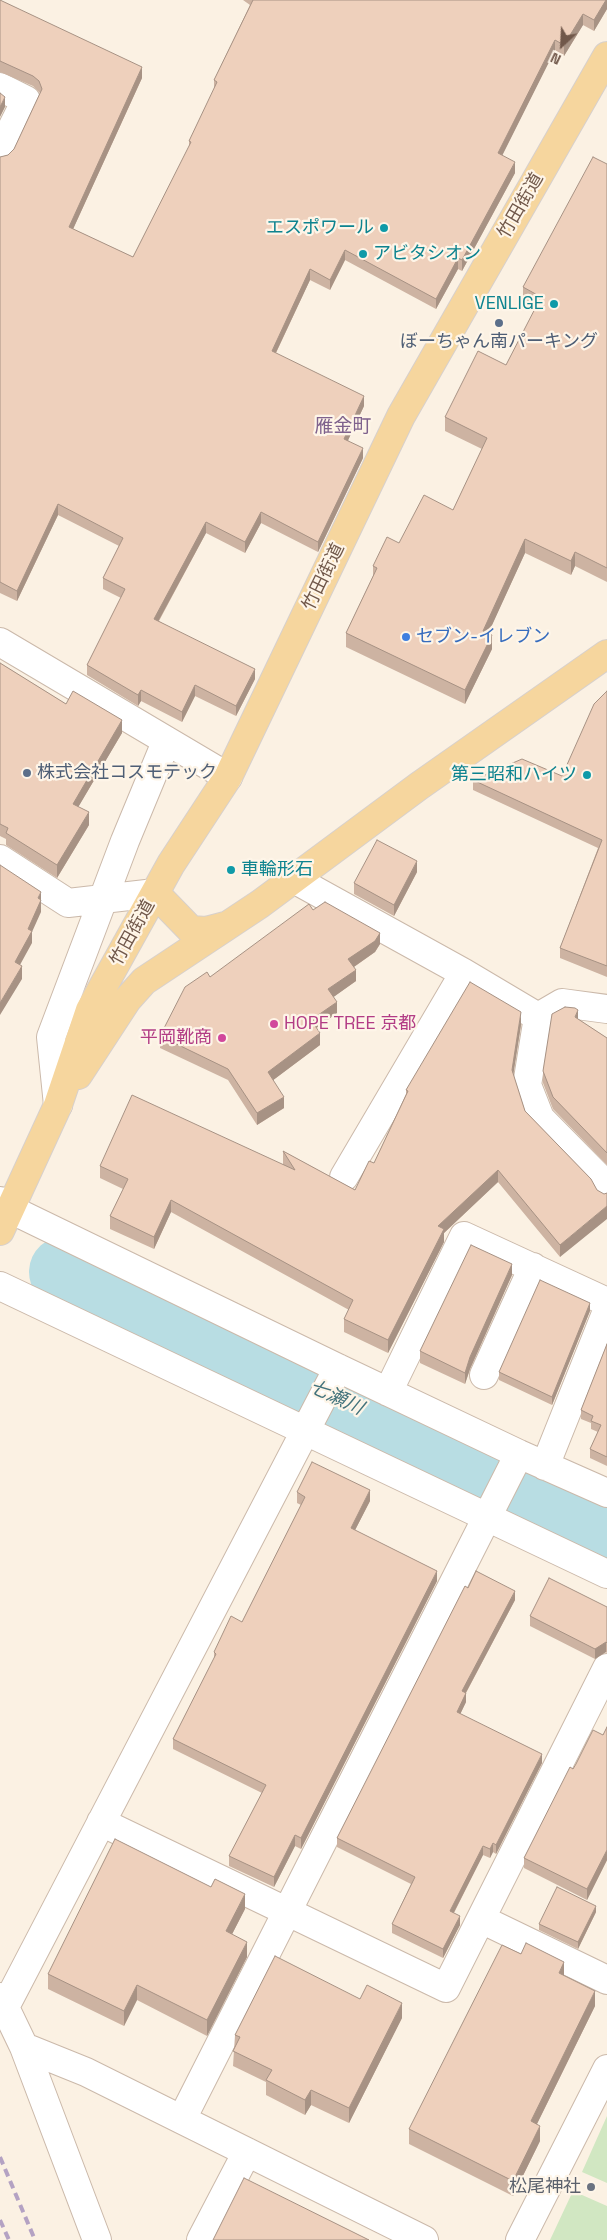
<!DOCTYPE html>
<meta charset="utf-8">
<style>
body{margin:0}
#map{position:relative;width:607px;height:2240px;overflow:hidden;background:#fbf1e3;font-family:"Space Grotesk",sans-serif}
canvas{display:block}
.north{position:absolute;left:537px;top:20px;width:50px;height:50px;-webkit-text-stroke:4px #fef5e8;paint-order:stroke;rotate:205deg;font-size:14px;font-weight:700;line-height:20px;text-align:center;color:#71584a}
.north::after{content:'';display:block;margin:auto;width:18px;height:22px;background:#71584a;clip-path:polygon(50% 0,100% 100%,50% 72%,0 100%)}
</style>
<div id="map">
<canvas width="607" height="2240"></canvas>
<div class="north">N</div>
</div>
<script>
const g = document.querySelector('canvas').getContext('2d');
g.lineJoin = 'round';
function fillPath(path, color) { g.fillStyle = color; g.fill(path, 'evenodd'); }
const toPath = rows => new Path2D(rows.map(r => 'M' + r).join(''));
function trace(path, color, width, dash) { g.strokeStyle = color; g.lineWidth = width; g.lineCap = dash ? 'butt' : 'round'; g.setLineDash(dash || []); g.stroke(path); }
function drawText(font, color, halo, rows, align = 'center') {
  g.font = font + ' "Space Grotesk","Noto Sans JP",sans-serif'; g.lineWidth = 4.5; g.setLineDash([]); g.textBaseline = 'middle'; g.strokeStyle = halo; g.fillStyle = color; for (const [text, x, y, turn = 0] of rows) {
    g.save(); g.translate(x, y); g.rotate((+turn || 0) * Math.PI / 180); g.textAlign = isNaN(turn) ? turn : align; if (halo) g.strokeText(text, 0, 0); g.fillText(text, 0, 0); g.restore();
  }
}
fillPath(toPath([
 [607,2116,607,2183,582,2172],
 [573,2191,607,2206,607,2240,550,2240]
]), '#d1e7c2');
trace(toPath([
 [65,1272,607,1523]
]), '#b8dde3', 72);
const minor = toPath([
 [0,87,26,100,0,152],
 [0,642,228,777],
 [0,859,68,903,155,893],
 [294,879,464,973,538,1017,562,1003,607,1009],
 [538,1017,527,1085,540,1118,604,1183,607,1191],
 [58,1105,51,1037,125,841,166,742],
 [344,1177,464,973],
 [0,1201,10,1209,338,1368,519,1454,607,1493],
 [0,1286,607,1574],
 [484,1375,533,1267],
 [388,1392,464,1236,607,1302],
 [545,1466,607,1311],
 [101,1822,446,1988,607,1668],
 [481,1919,607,1980],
 [0,1997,24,2047,97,2240],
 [5,2007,338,1368],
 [24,2047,86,2072,424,2240],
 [182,2119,519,1454],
 [201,2240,247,2152],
 [520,2240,607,2069]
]);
const major = toPath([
 [155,893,191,930,206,931,225,926],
 [78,1075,127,1000,144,981,260,904,419,786,607,654],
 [0,1231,58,1105,90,1010,171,864,228,777,401,416,607,56]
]);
trace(minor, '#cbb9aa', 30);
trace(major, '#d7d0cc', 30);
trace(minor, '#fff', 28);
trace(major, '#f6d69e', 28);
trace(toPath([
 [0,2157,35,2240],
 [0,2220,9,2240]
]), '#b4a2c3', 4, [8, 5]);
fillPath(toPath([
 [0,0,142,78,73,229,133,257,189,148,189,141,214,90,214,80,250,5,243,0,607,0,607,9,594,31,583,25,564,56,555,50,502,155,515,173,462,271,458,269,436,309,345,260,330,290,310,280,276,353,364,406,348,440,363,458,318,552,261,523,245,553,206,533,159,621,255,679,236,716,195,696,182,722,141,701,138,706,87,675,87,665,121,598,103,589,103,578,119,546,58,515,17,601,0,593,0,157,8,155,14,149,40,93,33,86,0,72],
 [607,164,607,582,575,566,571,575,525,553,488,633,492,649,465,704,346,647,346,633,373,576,373,566,399,543,453,510,482,449,445,431,445,417,506,365,536,308,523,301,523,287],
 [0,663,66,704,122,733,78,807,89,825,57,878,6,845,6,839,0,836],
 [607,691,607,977,560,958,560,948,598,848,473,790,473,780,562,776],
 [417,872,394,916,354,894,354,883],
 [313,910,380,944,375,952,354,967,356,981,333,997,337,1013,316,1028,320,1045,273,1080,284,1108,257,1125,228,1080,160,1048,160,1036,210,977],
 [578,1019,607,1038,607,1165,553,1109,543,1083,543,1071],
 [521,1025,513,1074,525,1111,591,1179,560,1257,498,1182,444,1233,444,1242,388,1353,344,1332,344,1319,349,1310,171,1212,154,1249,110,1229,110,1216,123,1189,100,1178,100,1166,283,1164,283,1151,355,1190,374,1163,406,1094,406,1090],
 [512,1275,470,1369,465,1384,420,1363,420,1351],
 [590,1311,552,1405,499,1380,499,1372],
 [607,1344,607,1466,590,1458,590,1449,598,1432,591,1429,591,1423,581,1419,581,1410],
 [297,1492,370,1501,355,1530,437,1581,301,1849,295,1846,274,1887,229,1866,229,1856,262,1793,173,1749,173,1739,214,1659,214,1652,242,1622,301,1505,297,1503],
 [468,1588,515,1600,466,1693,466,1702,460,1714,542,1763,496,1854,493,1852,490,1858,483,1855,454,1913,460,1925,443,1958,392,1933,392,1924,411,1884,337,1847,337,1838],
 [607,1607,607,1653,606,1652,595,1659,530,1626,530,1616],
 [607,1727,607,1860,587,1900,524,1868,524,1858,573,1769,603,1735],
 [245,1909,232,1934,247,1957,207,2036,137,2000,124,2026,48,1989,48,1974],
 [596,1912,578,1949,539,1930,539,1924],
 [564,1976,595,2006,537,2124,540,2141,513,2196,409,2144,409,2129],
 [360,1999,402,2018,349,2123,311,2105,305,2115,266,2095,266,2082,233,2066,235,2035]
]), '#cdb3a2');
fillPath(toPath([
 [606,0,607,0,607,9,594,31,594,20],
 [583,14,583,25,564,56,564,45],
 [555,40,555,50,498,164,498,153],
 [142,67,142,78,69,238,69,227],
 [5,97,5,107,0,117,0,107],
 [515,162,515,173,462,271,462,260],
 [345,250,345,260,330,290,330,280],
 [458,258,458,269,436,309,436,299],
 [310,269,310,280,272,361,272,351],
 [364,396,364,406,344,449,344,439],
 [363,448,363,458,318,552,318,542],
 [58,504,58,515,17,601,17,591],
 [261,512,261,523,245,553,245,542],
 [206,522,206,533,154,629,154,619],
 [525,539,525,553,483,645,483,631],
 [575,552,575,566,571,575,571,561],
 [492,635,492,649,465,704,465,690],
 [255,669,255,679,236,716,236,706],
 [195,685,195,696,182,722,182,712],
 [141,690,141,701,138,706,138,695],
 [122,720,122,733,73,816,73,804],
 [89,812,89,825,57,878,57,865],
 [417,861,417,872,394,916,394,905],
 [41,892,41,912,32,932,32,943,15,974,15,962,28,929,38,898],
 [380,933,380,944,375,952,348,971,348,959],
 [22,966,22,979,0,1015,0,1003],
 [356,970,356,981,328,1001,328,989],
 [337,1002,337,1013,311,1032,311,1020],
 [578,1010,578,1023,575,1017],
 [521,1012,521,1025,512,1083,512,1070],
 [320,1033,320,1045,268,1084,268,1072],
 [284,1097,284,1108,257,1125,257,1113],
 [498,1170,498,1182,444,1233,444,1242,388,1353,388,1340,438,1226],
 [171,1200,171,1212,154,1249,154,1237],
 [607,1206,607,1219,560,1257,560,1245],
 [512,1264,512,1275,470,1369,465,1384,465,1373,470,1357],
 [590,1303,590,1311,552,1405,552,1397],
 [370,1490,370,1501,351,1538,351,1528],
 [437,1571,437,1581,301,1849,301,1838],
 [515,1591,515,1600,462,1700,462,1691],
 [606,1642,606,1652,595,1659,595,1649],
 [466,1693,466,1702,457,1721,457,1712],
 [542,1754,542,1763,496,1854,496,1845],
 [295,1835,295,1846,274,1887,274,1877],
 [493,1843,493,1852,490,1858,490,1849],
 [483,1846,483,1855,450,1920,450,1911],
 [607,1850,607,1860,587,1900,587,1889],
 [245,1894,245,1909,226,1946,226,1931],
 [596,1906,596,1912,578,1949,578,1942],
 [460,1916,460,1925,443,1958,443,1949],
 [247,1942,247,1957,207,2036,207,2020],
 [564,1962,564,1977,559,1973],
 [137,1985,137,2000,124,2026,124,2011],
 [595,1991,595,2006,531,2136,531,2121],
 [402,2003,402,2018,349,2123,349,2108],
 [311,2090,311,2105,305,2115,305,2100],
 [540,2126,540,2141,513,2196,513,2181]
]), '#a79284');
const building = toPath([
 [0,0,142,67,69,227,133,257,191,142,189,141,217,82,214,80,253,0,606,0,594,20,583,14,564,45,555,40,498,153,515,162,462,260,458,258,436,299,345,250,330,280,310,269,272,351,364,396,344,439,363,448,318,542,261,512,245,542,206,522,154,619,255,669,236,706,195,685,182,712,141,690,138,695,87,665,125,589,103,578,123,538,58,504,17,591,0,582,0,157,8,155,14,149,42,89,39,81,33,76,0,61,0,0],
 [0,93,5,97,0,107,0,93],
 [593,157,607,164,607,568,575,552,571,561,525,539,483,631,492,635,465,690,346,633,377,568,373,566,387,537,399,543,424,495,453,510,487,438,445,417,478,351,506,365,541,297,523,287,593,157],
 [0,663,66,704,73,691,122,720,73,804,89,812,57,865,6,833,8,828,0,824,0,663],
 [607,691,607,966,560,948,602,840,473,780,522,759,562,776,594,704,607,691],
 [377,840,417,861,394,905,354,883,377,840],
 [0,865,41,892,38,898,41,900,28,929,32,931,15,962,22,966,0,1003,0,865],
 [325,902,380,933,375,941,348,959,356,970,328,989,337,1002,311,1020,320,1033,268,1072,284,1097,257,1113,228,1069,160,1036,185,987,207,972,210,977,309,904,313,910,325,902],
 [470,982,521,1012,512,1070,525,1111,591,1179,597,1190,604,1194,607,1193,607,1206,560,1245,498,1170,438,1226,444,1229,388,1340,344,1319,353,1300,171,1200,154,1237,110,1216,128,1179,100,1166,132,1095,295,1170,283,1151,355,1190,369,1161,374,1163,408,1091,406,1090,470,982],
 [565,1007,575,1008,578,1010,575,1017,607,1038,607,1153,553,1097,543,1071,552,1014,565,1007],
 [471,1245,512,1264,470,1357,465,1373,420,1351,471,1245],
 [540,1280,590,1303,552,1397,499,1372,540,1280],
 [607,1344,607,1457,590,1449,601,1425,591,1421,593,1416,581,1410,607,1344],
 [312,1462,370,1490,351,1528,437,1571,301,1838,295,1835,274,1877,229,1856,266,1785,173,1739,216,1654,214,1652,231,1616,242,1622,305,1497,297,1492,312,1462],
 [476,1571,515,1591,462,1691,466,1693,457,1712,542,1754,496,1845,493,1843,490,1849,483,1846,450,1911,460,1916,443,1949,392,1924,415,1877,337,1838,465,1586,468,1588,476,1571],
 [549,1578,607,1607,607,1643,606,1642,595,1649,530,1616,549,1578],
 [607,1727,607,1850,587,1889,524,1858,570,1767,573,1769,576,1764,593,1730,603,1735,607,1727],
 [115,1839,211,1887,215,1879,245,1894,226,1931,247,1942,207,2020,137,1985,124,2011,48,1974,115,1839],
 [557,1887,596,1906,578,1942,539,1924,557,1887],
 [526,1943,564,1962,559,1973,595,1991,531,2121,540,2126,513,2181,409,2129,502,1945,521,1954,526,1943],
 [275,1956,360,1999,367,1985,402,2003,349,2108,311,2090,305,2100,266,2080,272,2070,233,2051,240,2037,235,2035,275,1956],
 [244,2178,369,2240,213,2240,244,2178]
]);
fillPath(building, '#eed0bc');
trace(building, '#a79284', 1);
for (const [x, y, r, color] of [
 [384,228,5,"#0f9aa8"],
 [363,254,5,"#0f9aa8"],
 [554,304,5,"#0f9aa8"],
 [499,323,5,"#5c6f8a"],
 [406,637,5,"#3f7fe0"],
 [27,773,5,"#5c6f8a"],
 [587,775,5,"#0f9aa8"],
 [231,870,5,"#0f9aa8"],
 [274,1024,5,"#d1479c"],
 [222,1038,5,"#d1479c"],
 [591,2187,5,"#6b7280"]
]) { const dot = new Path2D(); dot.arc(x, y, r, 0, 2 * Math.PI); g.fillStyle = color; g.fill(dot); trace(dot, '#fef5e8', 2); }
drawText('18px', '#71584a', '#fef5e8', [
 ["竹田街道",521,206,-60],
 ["竹田街道",324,577,-64],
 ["竹田街道",133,933,-61]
]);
drawText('18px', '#0d838f', '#fef5e8', [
 ["エスポワール",374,228],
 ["アビタシオン",373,254,"left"],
 ["VENLIGE",544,304],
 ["第三昭和ハイツ",577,775],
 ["車輪形石",241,870,"left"]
], 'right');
drawText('18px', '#4e5e75', '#fef5e8', [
 ["ぼーちゃん南パーキング",499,342],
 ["株式会社コスモテック",37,773,"left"]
]);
drawText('18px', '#366cbe', '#fef5e8', [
 ["セブン-イレブン",416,637]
], 'left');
drawText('18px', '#b23c85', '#fef5e8', [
 ["HOPE TREE 京都",284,1024],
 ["平岡靴商",212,1038,"right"]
], 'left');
drawText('18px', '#5b616d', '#fef5e8', [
 ["松尾神社",581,2187]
], 'right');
drawText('19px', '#7f628d', '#fef5e8', [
 ["雁金町",343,427]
]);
drawText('italic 19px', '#43737c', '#fef5e8', [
 ["七瀬川",336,1398,25]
]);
</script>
